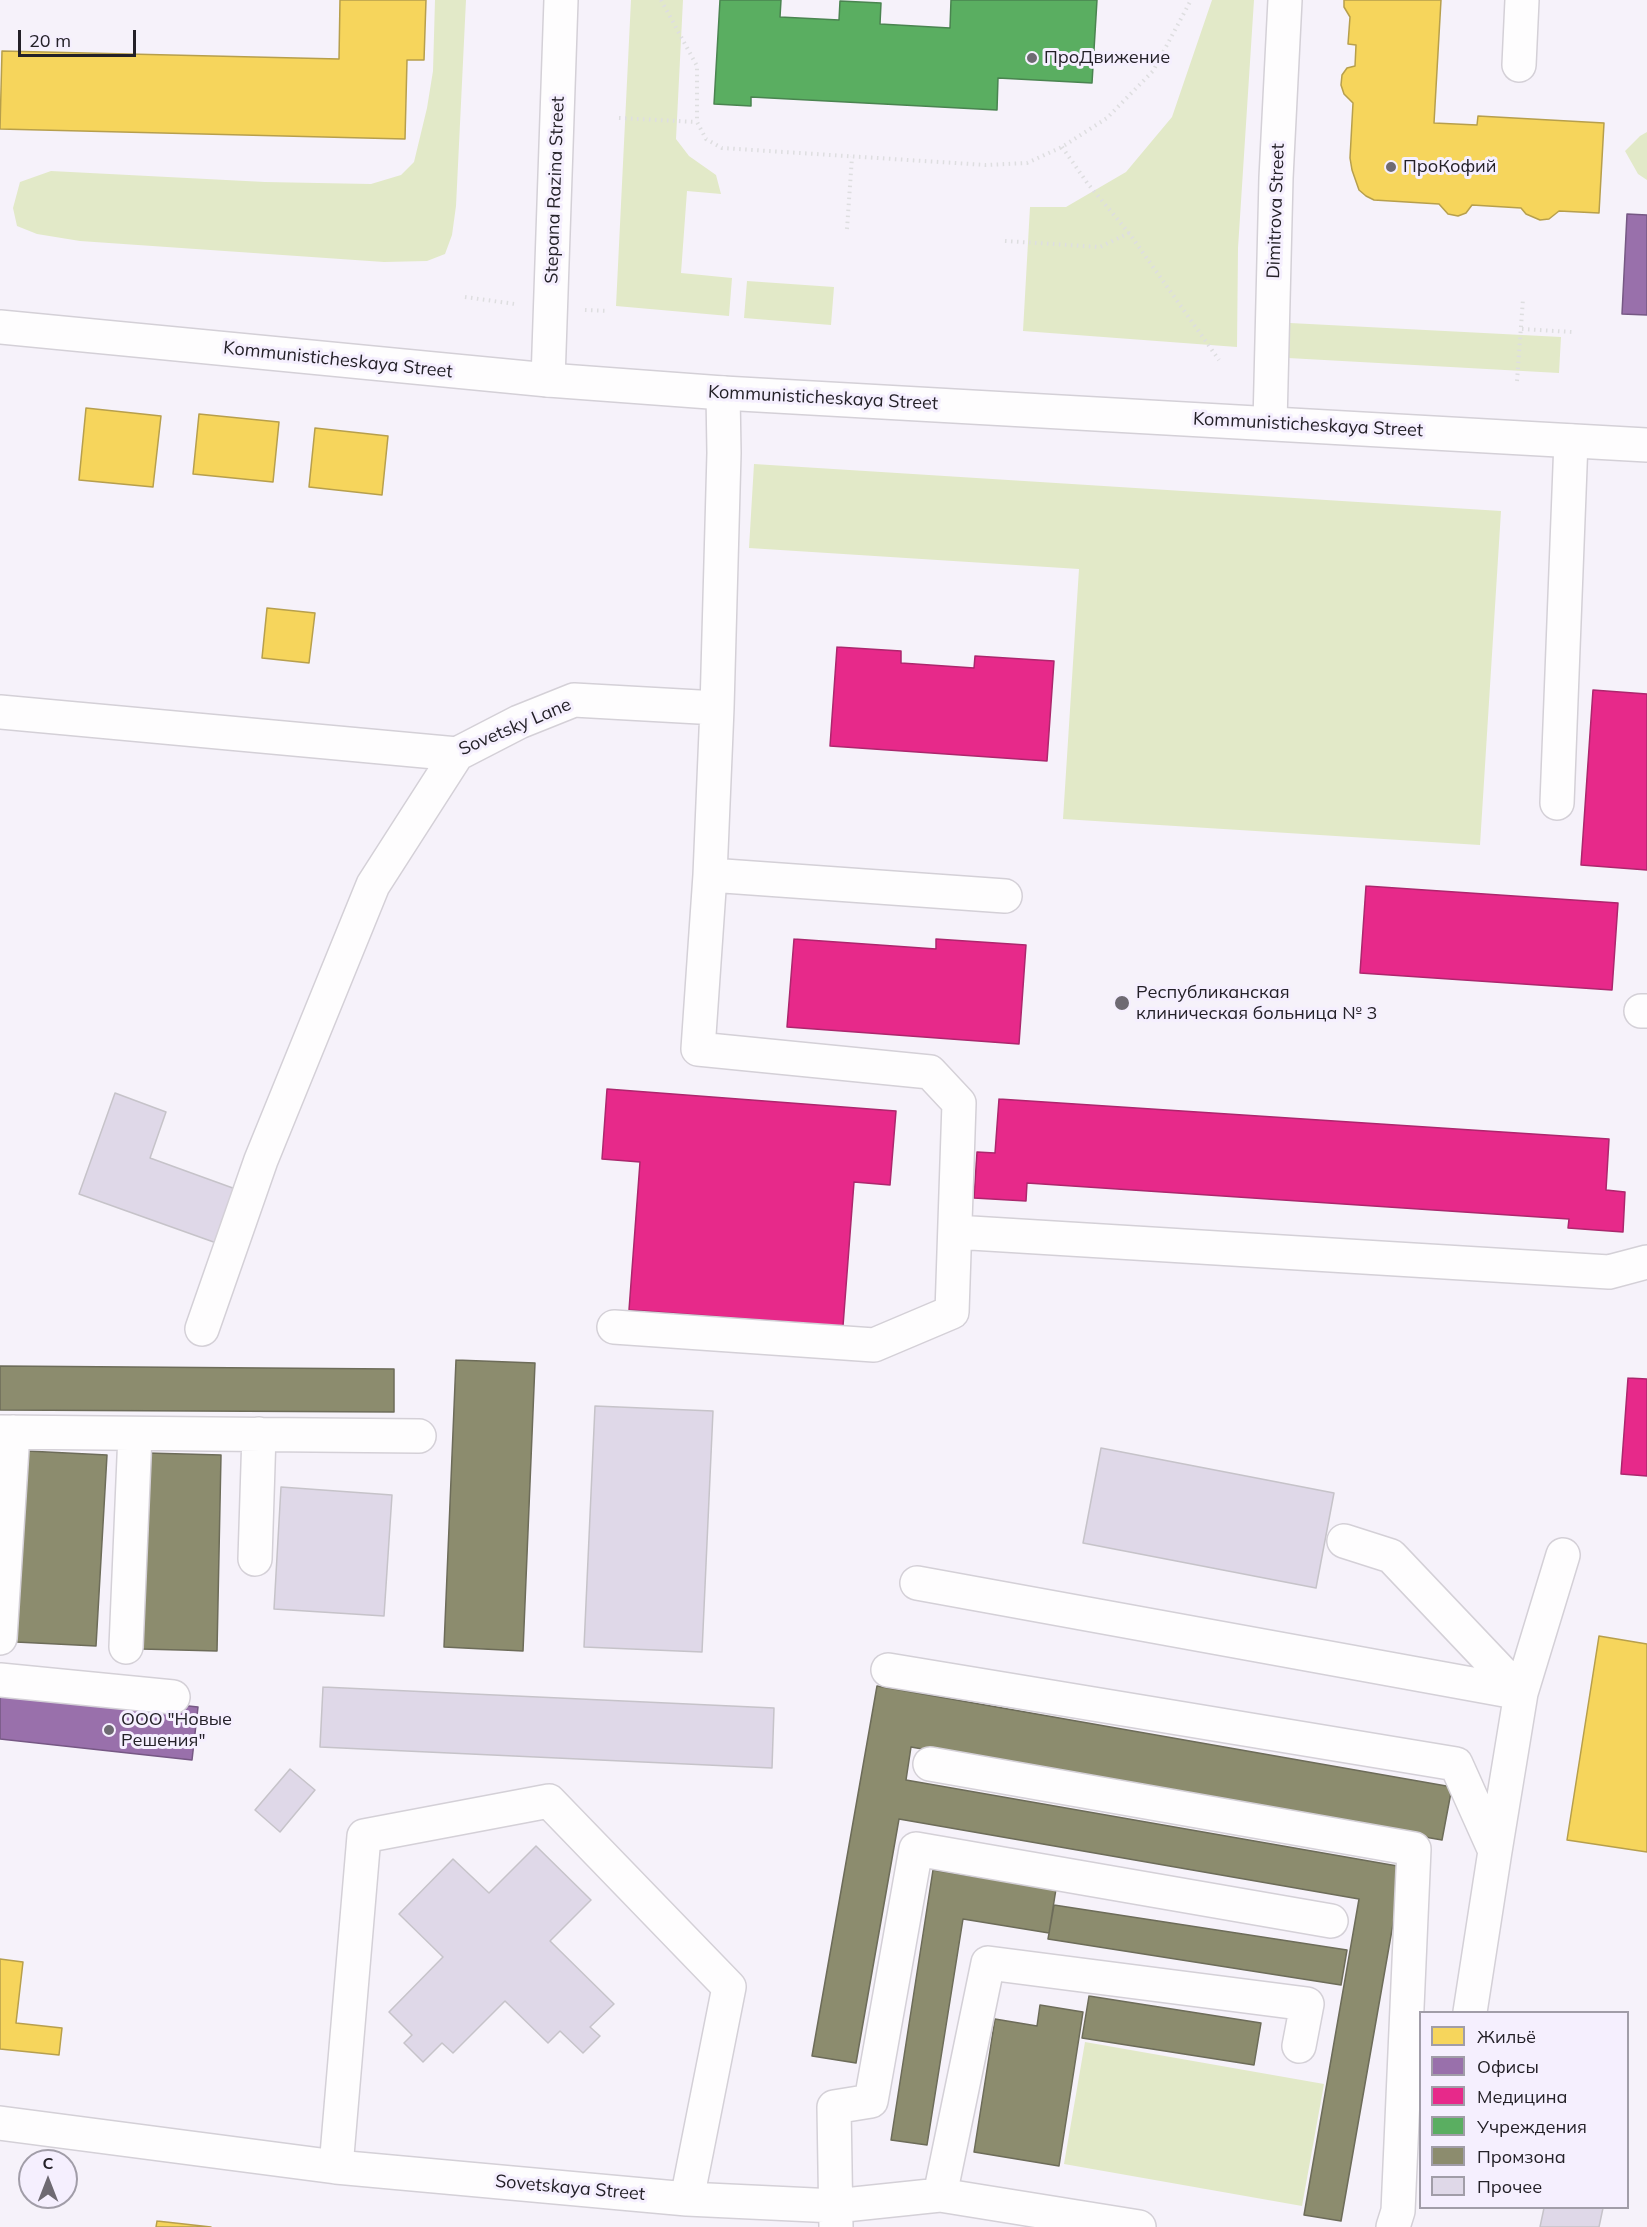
<!DOCTYPE html>
<meta charset="utf-8">
<style>
body{margin:0}
#map{position:relative;width:1647px;height:2227px;overflow:hidden;background:#f6f2fa;font-family:Mulish,sans-serif}
canvas{display:block}
.legend{position:absolute;left:1419px;top:2011px;width:210px;height:198px;box-sizing:border-box;background:#f5effe;border:2px solid #a19da8;margin:0;padding:8px 10px;list-style:none;font-size:18px;color:#242128}
.legend li{display:flex;align-items:center;gap:12px;height:30px}
.legend b{width:30px;border:2px solid #a19da8}
.north{position:absolute;left:18px;top:2149px;width:60px;height:60px;box-sizing:border-box;background:#f5effe;border:2px solid #a19da8;border-radius:50%;rotate:0deg;font-size:16px;font-weight:700;line-height:24px;text-align:center;color:#242128}
.north::after{content:'';display:block;margin:auto;width:21px;height:27px;background:#6e6a72;clip-path:polygon(50% 0,100% 100%,50% 72%,0 100%)}
.scale{position:absolute;left:18px;top:30px;width:118px;height:27px;box-sizing:border-box;border:3px solid #242128;border-top:0;padding-left:8px;font-size:18px;line-height:21px;white-space:nowrap;color:#242128;-webkit-text-stroke:4px #f5effe;paint-order:stroke}
</style>
<div id="map">
<canvas width="1647" height="2227"></canvas>
<ul class="legend">
<li><b style="height:16px;background:#f6d55c"></b>Жильё</li>
<li><b style="height:16px;background:#9970ab"></b>Офисы</li>
<li><b style="height:16px;background:#e7298a"></b>Медицина</li>
<li><b style="height:16px;background:#5aae61"></b>Учреждения</li>
<li><b style="height:16px;background:#8c8c6e"></b>Промзона</li>
<li><b style="height:16px;background:#dfd8e8"></b>Прочее</li>
</ul>
<div class="north">С</div>
<div class="scale">20 m</div>
</div>
<script>
const g = document.querySelector('canvas').getContext('2d');
g.lineJoin = 'round';
function fillPath(path, color) { g.fillStyle = color; g.fill(path, 'evenodd'); }
const toPath = rows => new Path2D(rows.map(r => 'M' + r).join(''));
function trace(path, color, width, dash) { g.strokeStyle = color; g.lineWidth = width; g.lineCap = dash ? 'butt' : 'round'; g.setLineDash(dash || []); g.stroke(path); }
function drawText(font, color, halo, rows, align = 'center') {
  g.font = font + ' Mulish,sans-serif'; g.lineWidth = 6; g.setLineDash([]); g.textBaseline = 'middle'; g.strokeStyle = halo; g.fillStyle = color; for (const [text, x, y, turn = 0] of rows) {
    g.save(); g.translate(x, y); g.rotate((+turn || 0) * Math.PI / 180); g.textAlign = isNaN(turn) ? turn : align; if (halo) g.strokeText(text, 0, 0); g.fillText(text, 0, 0); g.restore();
  }
}
fillPath(toPath([
 [435,0,466,0,456,206,452,235,445,254,427,261,384,262,80,241,37,234,17,226,13,208,20,182,51,171,265,182,371,184,401,175,414,162,427,108,433,71],
 [631,0,683,0,676,139,689,156,716,175,721,194,687,191,681,273,732,278,729,316,616,306],
 [1212,0,1254,0,1238,248,1237,347,1023,331,1030,207,1066,207,1126,172,1172,117],
 [1647,132,1647,180,1638,174,1625,151,1640,136],
 [747,281,834,287,831,325,744,318],
 [1290,323,1561,337,1559,373,1288,358],
 [754,464,1501,511,1480,845,1063,819,1079,569,749,548],
 [1085,2042,1324,2084,1302,2206,1064,2164]
]), '#e2e9c8');
const homes = toPath([
 [340,0,426,0,424,60,407,60,405,139,0,129,2,51,339,59,340,0],
 [1344,0,1441,0,1434,123,1477,125,1478,116,1604,123,1599,213,1559,211,1549,219,1540,220,1526,214,1521,208,1472,205,1466,213,1458,216,1448,214,1439,204,1374,200,1366,196,1359,190,1352,170,1350,158,1353,103,1344,94,1341,85,1342,75,1347,68,1355,66,1356,45,1348,44,1350,17,1344,7,1344,0],
 [86,408,161,416,153,487,79,480,86,408],
 [199,414,279,422,273,482,193,474,199,414],
 [315,428,388,436,382,495,309,487,315,428],
 [267,608,315,613,309,663,262,658,267,608],
 [1599,1636,1647,1644,1647,1852,1567,1840,1599,1636],
 [0,1959,23,1962,16,2023,62,2028,59,2055,0,2049,0,1959],
 [157,2221,211,2227,156,2227,157,2221]
]);
fillPath(homes, '#f6d55c');
trace(homes, '#b79f4c', 1.5);
const offices = toPath([
 [1627,214,1647,215,1647,315,1622,314,1627,214],
 [0,1686,198,1707,192,1760,0,1739,0,1686]
]);
fillPath(offices, '#9970ab');
trace(offices, '#765884', 1.5);
const health = toPath([
 [837,647,901,651,901,663,974,668,975,656,1054,661,1047,761,830,746,837,647],
 [1593,690,1647,694,1647,870,1581,865,1593,690],
 [1366,886,1618,903,1612,990,1360,973,1366,886],
 [794,939,936,949,936,939,1026,945,1019,1044,787,1027,794,939],
 [607,1089,896,1111,890,1185,854,1182,843,1326,629,1310,640,1162,602,1159,607,1089],
 [999,1099,1609,1139,1606,1190,1625,1192,1623,1232,1568,1228,1569,1219,1027,1183,1026,1201,974,1198,977,1152,995,1153,999,1099],
 [1628,1378,1647,1379,1647,1476,1621,1474,1628,1378]
]);
fillPath(health, '#e7298a');
trace(health, '#ac276d', 1.5);
const public = toPath([
 [720,0,781,0,780,17,839,20,840,1,881,3,880,24,950,28,951,0,1097,0,1092,83,998,78,997,110,751,97,751,106,714,104,720,0]
]);
fillPath(public, '#5aae61');
trace(public, '#4a8450', 1.5);
const industry = toPath([
 [456,1360,535,1363,523,1651,444,1647,456,1360],
 [0,1366,394,1369,394,1412,0,1410,0,1366],
 [27,1451,107,1455,96,1646,16,1642,27,1451],
 [147,1453,221,1455,217,1651,142,1649,147,1453],
 [877,1686,1452,1787,1442,1840,911,1747,906,1780,1403,1867,1341,2221,1304,2215,1359,1899,899,1819,856,2063,812,2056,877,1686],
 [933,1870,1056,1889,1049,1933,963,1919,927,2145,891,2140,933,1870],
 [1054,1905,1347,1950,1341,1985,1048,1939,1054,1905],
 [1089,1996,1261,2023,1254,2065,1082,2038,1089,1996],
 [1040,2005,1083,2012,1059,2166,974,2152,995,2019,1037,2026,1040,2005]
]);
fillPath(industry, '#8c8c6e');
trace(industry, '#6d6c59', 1.5);
const building = toPath([
 [115,1093,166,1112,150,1158,241,1191,222,1245,79,1194,115,1093],
 [595,1406,713,1411,702,1652,584,1647,595,1406],
 [1101,1448,1334,1493,1316,1588,1083,1543,1101,1448],
 [281,1487,392,1495,384,1616,274,1609,281,1487],
 [323,1687,774,1708,772,1768,320,1747,323,1687],
 [290,1769,315,1790,280,1832,255,1810,290,1769],
 [536,1846,591,1900,550,1941,614,2004,590,2027,600,2036,583,2053,560,2031,548,2043,505,2001,453,2053,442,2043,423,2062,404,2043,412,2035,389,2012,443,1957,399,1914,453,1859,489,1893,536,1846],
 [1544,2208,1603,2208,1599,2227,1540,2227,1544,2208]
]);
fillPath(building, '#dfd8e8');
trace(building, '#c6c3c9', 1.5);
const minor = toPath([
 [1519,65,1522,0],
 [548,380,561,0],
 [1270,423,1276,178,1285,0],
 [0,712,457,754,519,722,574,700,717,708],
 [1557,803,1571,441],
 [710,875,1005,896],
 [1641,1011,1647,1011],
 [955,1232,1609,1272,1647,1262],
 [614,1327,874,1345,952,1312,959,1103,930,1072,698,1049,710,875,717,708,724,453,723,393],
 [202,1329,261,1160,373,885,457,754],
 [0,1432,419,1436],
 [1344,1541,1391,1556,1521,1693,1563,1555],
 [255,1559,259,1434],
 [917,1583,1521,1693,1495,1851],
 [0,1638,13,1432],
 [126,1647,135,1434],
 [888,1670,1456,1764,1495,1851,1470,2012],
 [0,1680,173,1697],
 [930,1764,1414,1849,1398,2211,1393,2227],
 [0,2123,336,2167,687,2199,835,2206,940,2195,1139,2227],
 [336,2167,364,1836,549,1801,729,1987,687,2199],
 [940,2195,988,1963,1307,2004,1299,2046],
 [836,2227,834,2107,871,2101,916,1849,1331,1921]
]);
const major = toPath([
 [0,327,548,380,723,393,1647,445]
]);
trace(minor, '#d4d0d7', 36);
trace(major, '#d4d0d7', 36);
trace(toPath([
 [661,0,697,66,697,122,706,139,722,148,986,165,1027,163,1062,147,1107,118,1153,71,1191,0],
 [619,118,697,122],
 [1062,147,1088,184,1129,233,1219,360],
 [847,229,852,157],
 [1005,241,1100,247,1129,233],
 [465,297,515,304],
 [585,310,609,311],
 [1522,329,1572,332],
 [1517,381,1523,299]
]), '#dedee0', 4, [1.5, 4.5]);
trace(minor, '#fefdfe', 33);
trace(major, '#fefdfe', 33);
for (const [x, y, r, color] of [
 [1032,58,6,"#6e6a72"],
 [1391,167,6,"#6e6a72"],
 [1122,1003,8,"#6e6a72"],
 [109,1730,6,"#6e6a72"]
]) { const dot = new Path2D(); dot.arc(x, y, r, 0, 2 * Math.PI); g.fillStyle = color; g.fill(dot); trace(dot, '#f5effe', 2); }
drawText('18px', '#242128', '#f5effe', [
 ["ПроДвижение",1044,58],
 ["ПроКофий",1403,167],
 ["Республиканская",1136,993],
 ["клиническая больница № 3",1136,1014],
 ["ООО \"Новые",121,1720],
 ["Решения\"",121,1741]
], 'left');
drawText('18px', '#242128', '#f5effe', [
 ["Stepana Razina Street",555,190,-88],
 ["Dimitrova Street",1276,211,-88],
 ["Kommunisticheskaya Street",338,360,6],
 ["Kommunisticheskaya Street",823,398,3],
 ["Kommunisticheskaya Street",1308,425,3],
 ["Sovetsky Lane",515,727,-23],
 ["Sovetskaya Street",570,2188,5]
]);
</script>
